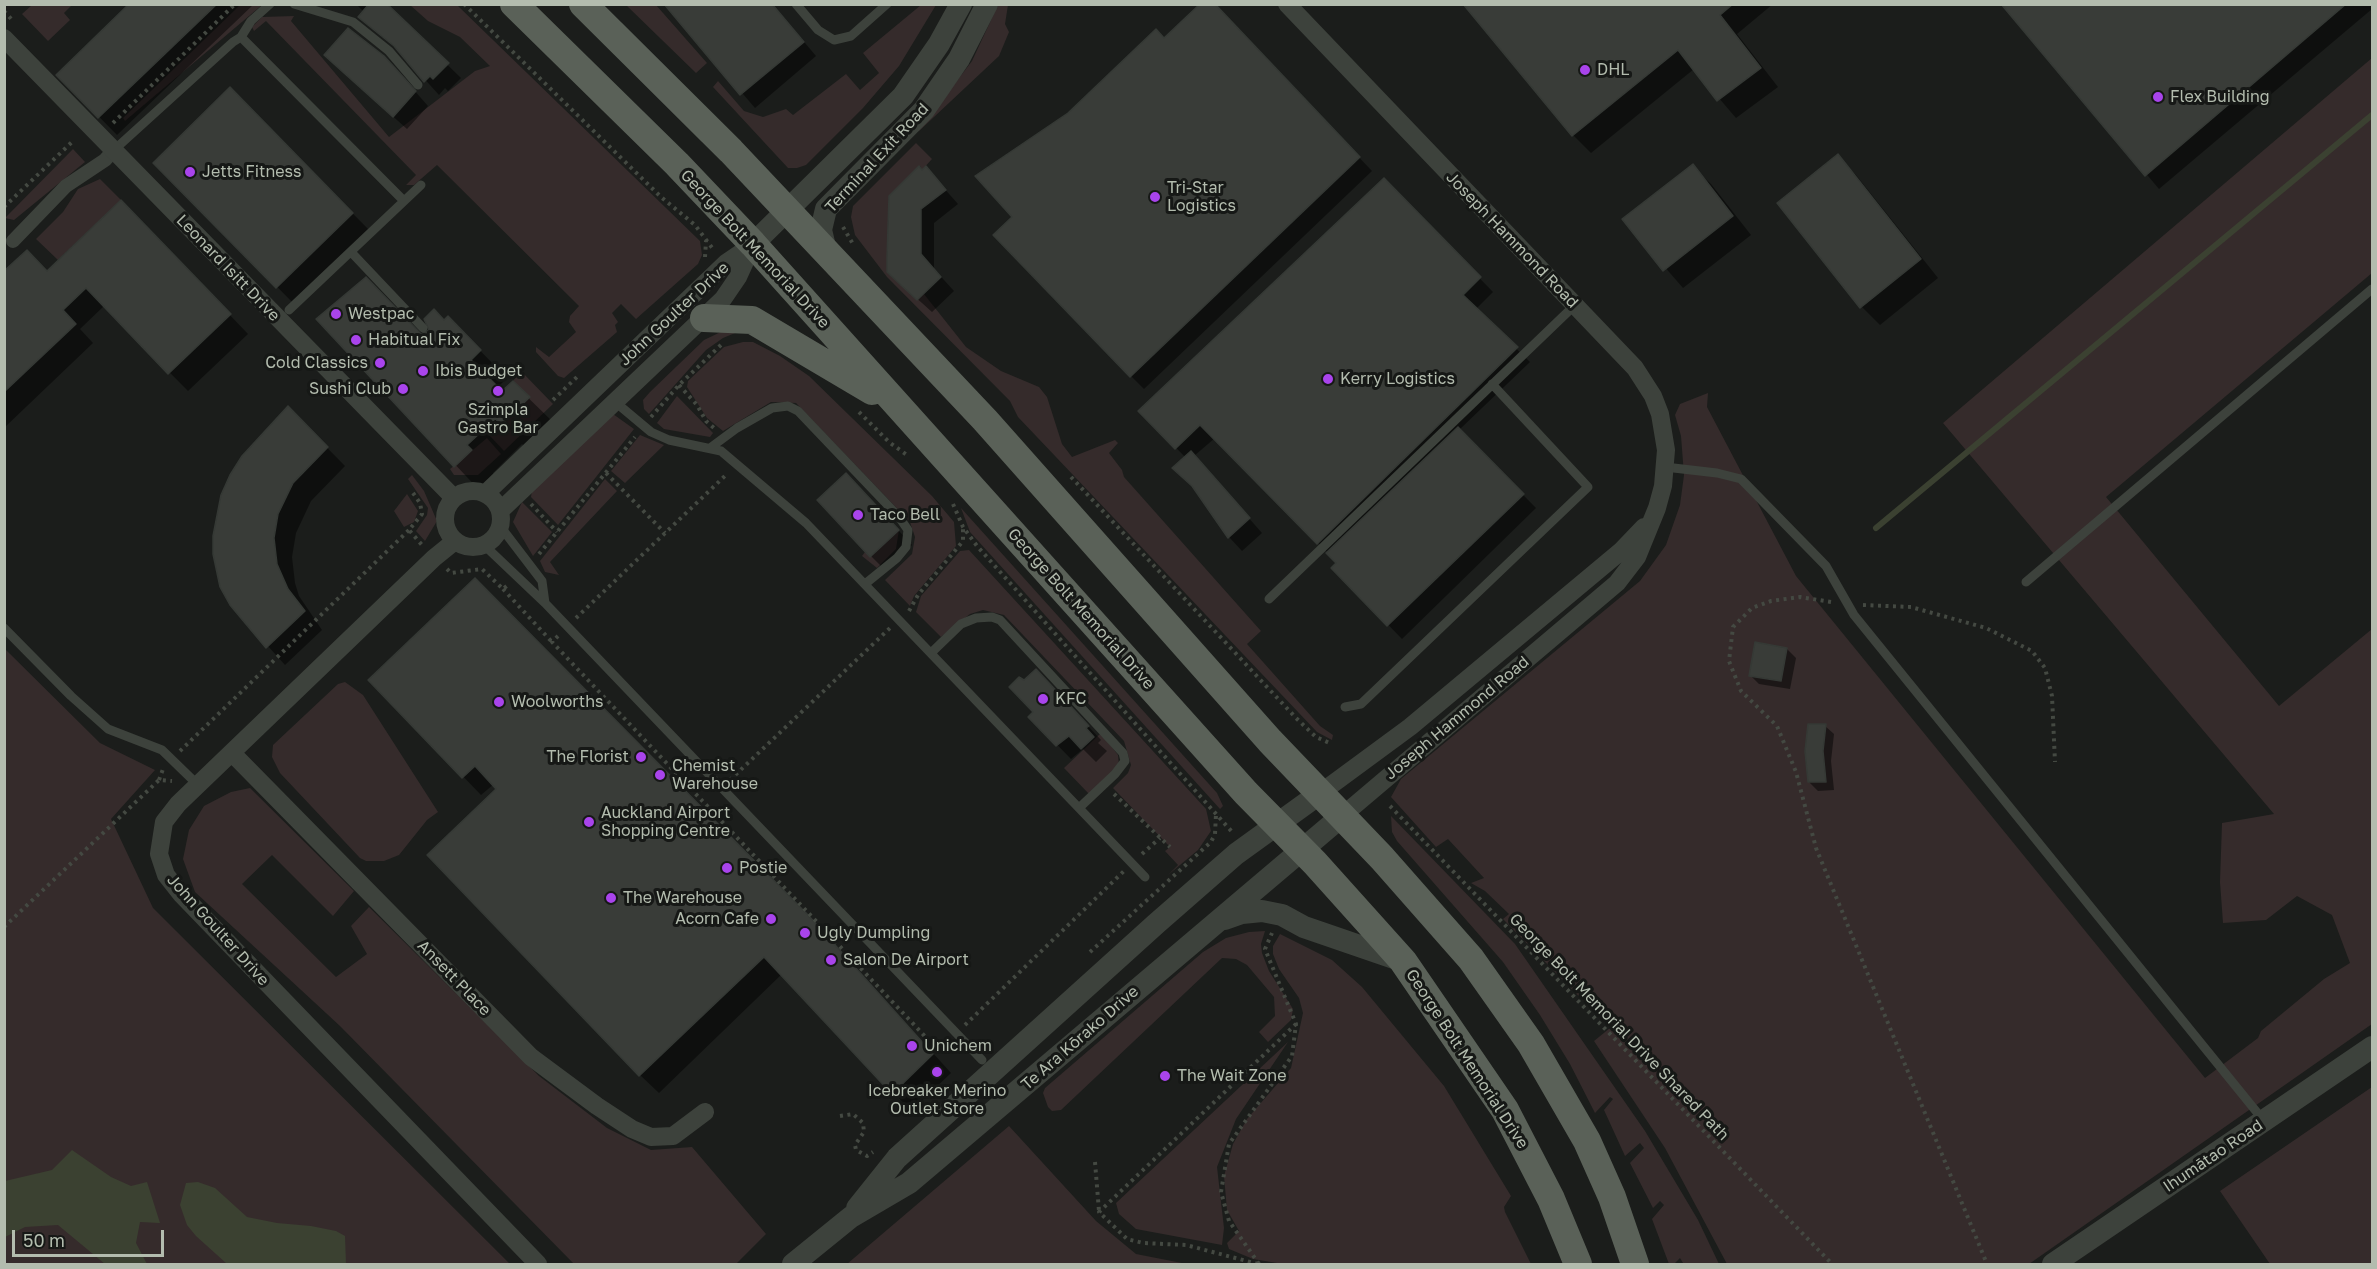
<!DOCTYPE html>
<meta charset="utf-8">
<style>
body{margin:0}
#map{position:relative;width:2377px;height:1269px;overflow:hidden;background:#1b1d1b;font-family:"Golos Text",sans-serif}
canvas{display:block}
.frame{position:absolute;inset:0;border:6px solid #b3bcae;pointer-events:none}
.scale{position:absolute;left:12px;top:1230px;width:152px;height:27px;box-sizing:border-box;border:3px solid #b3bcae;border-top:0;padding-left:8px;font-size:18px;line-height:21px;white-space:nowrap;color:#b3bcae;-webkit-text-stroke:4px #161816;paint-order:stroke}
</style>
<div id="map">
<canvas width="2377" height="1269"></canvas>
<div class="frame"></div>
<div class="scale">50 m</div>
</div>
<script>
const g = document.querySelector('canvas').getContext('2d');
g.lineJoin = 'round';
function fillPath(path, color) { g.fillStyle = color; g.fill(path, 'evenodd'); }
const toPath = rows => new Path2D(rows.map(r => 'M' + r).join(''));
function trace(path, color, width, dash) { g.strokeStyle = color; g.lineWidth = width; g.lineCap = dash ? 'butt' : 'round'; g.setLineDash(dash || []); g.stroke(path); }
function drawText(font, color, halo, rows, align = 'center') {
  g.font = font + ' "Golos Text",sans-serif'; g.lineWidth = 6; g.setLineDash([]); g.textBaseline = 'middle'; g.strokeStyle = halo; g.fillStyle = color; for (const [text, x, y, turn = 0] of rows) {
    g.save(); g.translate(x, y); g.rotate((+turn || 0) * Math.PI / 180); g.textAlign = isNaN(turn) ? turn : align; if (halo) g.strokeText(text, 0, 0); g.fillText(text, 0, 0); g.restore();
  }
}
fillPath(toPath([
 [32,5,72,5,64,13,70,20,48,41,22,14],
 [240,5,262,5,125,121,123,118],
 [410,5,457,5,700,241,702,255,698,264,636,319,621,304,612,313,618,322,615,325,617,332,564,378,558,376,536,352,536,347,549,357,576,332,569,322,570,316,579,306,437,165,414,185,406,185,416,175,266,21,254,31,252,27,262,17,294,16,291,21,389,137,475,71,490,66,460,37,428,21],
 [626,5,656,5,707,63,696,73],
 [921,5,936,5,899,66,863,108,806,165,797,168,788,168,713,87,718,81,744,111,763,117,786,109,793,115,846,74,860,90,879,73,863,53],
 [998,5,1008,5,1005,24,1009,32,999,56,918,132,972,61],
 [2372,58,2372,273,2106,497,2279,706,2372,629,2372,1024,2029,1264,1727,1264,1665,1148,1594,1041,1610,1028,1503,919,1509,914,1485,891,1471,883,1484,878,1448,839,1436,847,1391,797,1401,779,1640,581,1666,545,1680,505,1684,475,1681,436,1675,415,1680,404,1708,393,1707,407,1796,576,2205,1078,2258,1038,2261,1031,2324,979,2350,963,2332,915,2297,896,2266,920,2223,923,2220,882,2222,823,2274,814,1943,423],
 [916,143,932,159,922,170,920,166,917,168,889,196,887,272,917,300,924,294,966,347,1001,371,1039,387,1047,397,1062,444,1072,457,1115,440,1118,443,1109,453,1122,470,1124,477,1261,631,1247,644,1320,726,1333,735,1332,740,1317,732,1018,417,1010,401,887,277,855,235,851,217,853,206],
 [73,149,85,162,14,220,5,218],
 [100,179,121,200,58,260,36,239,63,212,78,189],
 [729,328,740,331,723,338,706,350,649,414,644,409,643,400,650,392,704,340],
 [743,342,753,342,780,356,809,376,932,496,954,522,956,546,914,596,910,606,885,580,912,554,915,537,910,522,796,403,771,402,723,431,707,418,687,387,688,381,724,347],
 [521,371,553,404,504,451,489,435,530,398,513,381],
 [677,396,713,433,710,437,664,429,657,423],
 [613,414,634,429,558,525,531,497,532,490],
 [640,435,664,445,625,483,611,471],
 [487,438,501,454,478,475,454,475,450,469],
 [412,475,424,491,437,521,425,541,416,531,427,515,428,508,408,479],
 [605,479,617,491,550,562,559,575,545,572,540,561],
 [407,494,418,511,414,522,404,527,394,511],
 [522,502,552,532,533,556,513,522],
 [961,508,1217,793,1223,806,1220,809,970,532],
 [899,530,896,549,877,568,862,556,865,552,870,557],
 [969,550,1206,809,1211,831,1198,850,1168,875,1178,865,1165,851,1170,847,1113,788,1128,773,1131,765,1124,741,1004,615,983,610,970,614,941,637,916,612,921,596,960,551],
 [4,648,100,743,155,770,111,819,153,908,510,1264,5,1264],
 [345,682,363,695,438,812,427,820,399,855,384,861,366,861,360,858,280,773,272,757,273,745,338,684],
 [1101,733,1118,755,1119,765,1089,794,1064,768],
 [250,788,354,891,333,916,272,855,242,884,336,977,367,954,351,926,369,907,539,1076,607,1128,651,1150,692,1147,766,1234,736,1264,574,1264,340,1026,195,892,183,859,189,830,204,806,231,792],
 [1391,816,1515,944,1645,1131,1698,1220,1719,1264,1682,1264,1683,1263,1680,1258,1674,1264,1669,1264,1652,1219,1664,1205,1660,1201,1653,1208,1630,1163,1644,1148,1640,1143,1625,1156,1604,1110,1613,1099,1610,1097,1595,1113,1570,1064,1540,1015,1503,962,1397,841,1392,832],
 [1265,931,1261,944,1262,953,1269,971,1293,1009,1291,1020,1268,1042,1259,1032,1275,1016,1274,997,1247,965,1236,959,1222,958,1061,1110,1052,1111,1048,1107,1043,1093,1045,1088,1203,952,1226,938,1249,932],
 [1280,934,1332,960,1362,987,1444,1086,1511,1196,1504,1207,1505,1212,1531,1264,1283,1264,1253,1259,1229,1249,1227,1243,1239,1231,1227,1210,1224,1176,1233,1144,1247,1119,1291,1068,1303,1013,1299,998,1279,969,1273,954,1273,946],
 [1288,1042,1236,1119,1217,1167,1224,1228,1222,1245,1136,1229,1119,1214,1116,1203],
 [2372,1087,2372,1264,2270,1264,2220,1191],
 [1009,1126,1096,1221,1136,1254,1187,1264,847,1264]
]), '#352b2b');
fillPath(toPath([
 [72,1150,111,1177,131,1186,147,1182,160,1223,140,1222,136,1243,147,1264,105,1264,58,1225,25,1227,5,1237,5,1181,52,1170],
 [198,1182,215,1188,247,1217,277,1223,311,1226,336,1231,345,1236,346,1264,226,1263,196,1236,187,1225,180,1205,186,1183]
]), '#3b4131');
fillPath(toPath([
 [131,4,254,4,117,135,58,75],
 [356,4,385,4,461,78,448,91,445,88,439,95,402,54,360,17,364,12],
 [666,4,772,4,816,56,755,108],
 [1213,4,1372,171,1144,389,1131,376,1014,217,1069,114],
 [1465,4,1773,4,1737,34,1778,87,1736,118,1694,69,1591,153,1573,135],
 [2003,4,2372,4,2372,9,2159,189],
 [339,68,398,72,428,106,407,129],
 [230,89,371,232,295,305,155,163],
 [1838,156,1856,175,1938,278,1880,325,1861,306],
 [1692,166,1711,184,1751,235,1683,288,1624,220],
 [926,168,958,204,934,223,934,269,954,291,932,312,902,285,922,171],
 [1384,180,1493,292,1476,309,1530,362,1459,430,1536,508,1402,639,1333,568,1338,563,1215,438,1194,456,1262,533,1242,551,1229,537,1186,458,1140,411],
 [139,220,248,334,188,391,104,306,80,329,93,343,4,428,4,273,47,272],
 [448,318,507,378,497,388,502,393,513,383,556,425,530,450,522,444,493,473,498,478,482,493,318,319,421,336],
 [288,408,345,466,311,501,296,533,292,557,295,583,299,596,322,630,285,665,231,605],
 [860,489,912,545,885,570,871,556],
 [1787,649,1796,658,1790,689,1759,684,1750,675],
 [370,680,827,936,951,1073,911,1111,782,974,659,1093,640,1075,499,789,494,784,481,795],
 [1049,684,1101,740,1098,743,1107,751,1096,762,1083,749,1071,759,1030,717],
 [1825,726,1834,734,1831,761,1834,790,1818,791,1809,782]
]), '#0007');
trace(toPath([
 [1876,528,2372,115]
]), '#3b4131', 6);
const building = toPath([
 [129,4,217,4,98,118,56,75,129,4],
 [369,4,387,4,449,63,433,79,430,76,424,82,394,46,358,17,369,4],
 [664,4,772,4,804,42,740,95,664,4],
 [1200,4,1215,4,1360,157,1130,377,993,235,1012,217,975,176,1068,113,1156,29,1164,38,1200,4],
 [1463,4,1733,4,1720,15,1761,68,1717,101,1678,50,1572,136,1463,4],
 [2001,4,2346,4,2145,176,2001,4],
 [348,28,384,56,416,91,393,117,324,55,348,28],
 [230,87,353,213,276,288,153,163,230,87],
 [1838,154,1921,259,1860,308,1777,203,1838,154],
 [1693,164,1733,216,1663,271,1622,219,1693,164],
 [919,166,922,170,926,166,946,190,921,209,921,254,941,277,917,300,887,272,887,258,889,196,919,166],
 [1384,178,1481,277,1463,295,1518,347,1317,544,1200,425,1175,449,1138,411,1384,178],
 [121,200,231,314,168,374,86,288,63,310,76,324,4,392,4,271,27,250,47,271,121,200],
 [366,277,421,334,429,330,424,319,434,309,444,320,448,316,481,350,471,360,502,391,513,381,530,397,502,424,495,419,467,445,472,450,454,467,316,319,366,277],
 [288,406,328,447,293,483,278,514,274,538,277,564,288,589,305,611,266,648,230,605,220,587,213,554,213,536,221,495,230,475,242,456,288,406],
 [1458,427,1524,494,1387,626,1331,568,1336,563,1326,553,1458,427],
 [1191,451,1250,518,1228,538,1192,486,1172,468,1191,451],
 [846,473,899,530,870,557,817,500,846,473],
 [475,578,809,916,933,1054,892,1094,764,957,639,1076,427,855,496,789,475,766,462,778,368,680,475,578],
 [1755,642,1787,648,1781,681,1749,676,1755,642],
 [1036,669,1089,726,1086,728,1094,737,1081,749,1069,736,1056,746,1028,717,1033,712,1009,687,1019,677,1024,680,1036,669],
 [1808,724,1826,724,1823,751,1826,782,1808,782,1805,751,1808,724]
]);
fillPath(building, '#393c38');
trace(building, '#353935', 1.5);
trace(toPath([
 [464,4,661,197,695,225,713,249],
 [4,11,14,22],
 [113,123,235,4],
 [4,207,72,142],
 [843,227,853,244],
 [705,257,706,241],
 [679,385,697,405,706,421,714,428],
 [553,400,578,376],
 [859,412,889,442,907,455],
 [651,417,679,385,723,343],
 [606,473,665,533],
 [1071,477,1296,718,1316,737,1332,744],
 [413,493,420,503,422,514,409,530,422,545],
 [531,504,557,532],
 [953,504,963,527,977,546,1233,833],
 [539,554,635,437],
 [447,569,451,573,482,569,503,589,508,585],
 [503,589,552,642],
 [1831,602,1800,597,1771,601,1752,608,1733,627,1729,661,1741,691,1777,726,1796,772,1816,848,1987,1264],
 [1863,605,1911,607,1986,628,2032,651,2045,668,2052,696,2055,762],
 [909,611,918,595,963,541,963,527],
 [576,618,727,474],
 [558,636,552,642,937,1049,946,1042],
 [180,751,409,530],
 [159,780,163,769],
 [730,780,890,628],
 [1114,794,1170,847],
 [1390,806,1832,1264],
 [1142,854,1160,838],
 [4,927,159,780,172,781],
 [1090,952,1211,842,1215,834,1216,814],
 [965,1025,1124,871],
 [840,1116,853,1114,863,1123,864,1132,855,1145,856,1150,867,1156,873,1152],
 [1095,1162,1099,1211],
 [1258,1264,1186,1245,1143,1243,1127,1239,1099,1212,1296,1024],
 [1259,1264,1229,1221,1221,1192,1229,1144,1292,1056,1296,1024,1265,949,1272,933]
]), '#444942', 4, [3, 4.5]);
trace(toPath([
 [294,4,353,22,389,51,418,85],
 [796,4,818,30,834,40,851,36,887,4],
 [241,37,251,21,270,4],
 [114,150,233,42,241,37,404,201],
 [351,252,423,328],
 [289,310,421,185],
 [614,401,651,432,669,440,721,451,806,523,1145,877],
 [710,448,737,428,772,408,788,406,798,411,899,517,908,530,906,547,897,558,865,584],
 [1665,467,1717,473,1741,479,1826,566,1854,615,2264,1121],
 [500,526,542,581,545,603],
 [484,545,545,603,982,1060],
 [2026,582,2372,289],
 [1269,599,1575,305],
 [4,628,71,696,108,729,162,750,198,785],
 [931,653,961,624,976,618,992,617,1000,620,1123,753,1125,761,1115,774,1079,808],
 [1345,707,1361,704,1588,487,1492,384]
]), '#3d423c', 9);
trace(toPath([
 [13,241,66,186,105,160,114,150]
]), '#3d423c', 14);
trace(toPath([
 [1287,4,1635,368,1653,396,1660,414,1666,450,1663,486,1657,508,1637,557,1617,583,1342,816],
 [4,38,454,498],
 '445 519a28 28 0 1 1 56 0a28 28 0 1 1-56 0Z',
 [485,494,726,263,751,246],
 [500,511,723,299,738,277,753,244],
 [455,541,434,558,178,804,164,822,159,854,166,875,181,894,538,1264],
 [232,753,531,1057,597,1106,632,1129,651,1137,673,1136,705,1112],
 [1319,794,1410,727,1621,551,1644,527]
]), '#3d423c', 18);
trace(toPath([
 [753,244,903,96,939,44,961,4],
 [827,255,821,230,826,209,924,110,959,59,987,4],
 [1225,919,1242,913,1262,911,1282,915,1304,927,1403,961],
 [857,1208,897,1158,1157,923,1236,854,1319,794],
 [793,1264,851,1217,909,1183,1342,816],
 [2053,1264,2372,1047]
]), '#3d423c', 22);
trace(toPath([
 [514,4,677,164,753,244,1246,793,1315,863,1403,961,1505,1110,1551,1199,1578,1264],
 [583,4,731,151,985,420,1270,741,1382,858,1471,959,1531,1044,1587,1141,1612,1197,1635,1264],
 [704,318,752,320,872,391]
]), '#5a6158', 28);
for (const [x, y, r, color] of [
 [1585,70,6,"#a944ec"],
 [2158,97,6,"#a944ec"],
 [190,172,6,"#a944ec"],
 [1155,197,6,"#a944ec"],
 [336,314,6,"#a944ec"],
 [356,340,6,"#a944ec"],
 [380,363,6,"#a944ec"],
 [423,371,6,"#a944ec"],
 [1328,379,6,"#a944ec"],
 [403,389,6,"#a944ec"],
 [498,391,6,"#a944ec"],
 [858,515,6,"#a944ec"],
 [1043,699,6,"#a944ec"],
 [499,702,6,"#a944ec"],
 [641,757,6,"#a944ec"],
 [660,775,6,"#a944ec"],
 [589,822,6,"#a944ec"],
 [727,868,6,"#a944ec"],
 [611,898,6,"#a944ec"],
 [771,919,6,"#a944ec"],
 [805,933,6,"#a944ec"],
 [831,960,6,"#a944ec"],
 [912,1046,6,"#a944ec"],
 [937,1072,6,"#a944ec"],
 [1165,1076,6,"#a944ec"]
]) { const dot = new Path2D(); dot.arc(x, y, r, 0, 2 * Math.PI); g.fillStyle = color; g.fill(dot); trace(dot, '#161816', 2); }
drawText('16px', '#b3bcae', '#161816', [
 ["DHL",1597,70],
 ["Flex Building",2170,97],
 ["Jetts Fitness",202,172],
 ["Tri-Star",1167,188],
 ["Logistics",1167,206],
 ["Westpac",348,314],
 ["Habitual Fix",368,340],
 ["Cold Classics",368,363,"right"],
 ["Ibis Budget",435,371],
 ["Kerry Logistics",1340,379],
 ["Sushi Club",391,389,"right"],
 ["Szimpla",498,410,"center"],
 ["Gastro Bar",498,428,"center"],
 ["Taco Bell",870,515],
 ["KFC",1055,699],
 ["Woolworths",511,702],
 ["The Florist",629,757,"right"],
 ["Chemist",672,766],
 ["Warehouse",672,784],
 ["Auckland Airport",601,813],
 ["Shopping Centre",601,831],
 ["Postie",739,868],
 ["The Warehouse",623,898],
 ["Acorn Cafe",759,919,"right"],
 ["Ugly Dumpling",817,933],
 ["Salon De Airport",843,960],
 ["Unichem",924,1046],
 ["The Wait Zone",1177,1076],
 ["Icebreaker Merino",937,1091,"center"],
 ["Outlet Store",937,1109,"center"]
], 'left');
drawText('16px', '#b3bcae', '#161816', [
 ["Terminal Exit Road",877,158,-47],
 ["Joseph Hammond Road",1512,240,46],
 ["George Bolt Memorial Drive",755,249,47],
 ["Leonard Isitt Drive",228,268,46],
 ["John Goulter Drive",674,314,-43],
 ["George Bolt Memorial Drive",1081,609,48],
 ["Joseph Hammond Road",1457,718,-40],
 ["John Goulter Drive",218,930,48],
 ["Ansett Place",454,978,46],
 ["George Bolt Memorial Drive Shared Path",1619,1027,46],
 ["Te Ara Kōrako Drive",1080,1038,-41],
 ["George Bolt Memorial Drive",1467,1059,57],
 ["Ihumātao Road",2213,1156,-34]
]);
</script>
